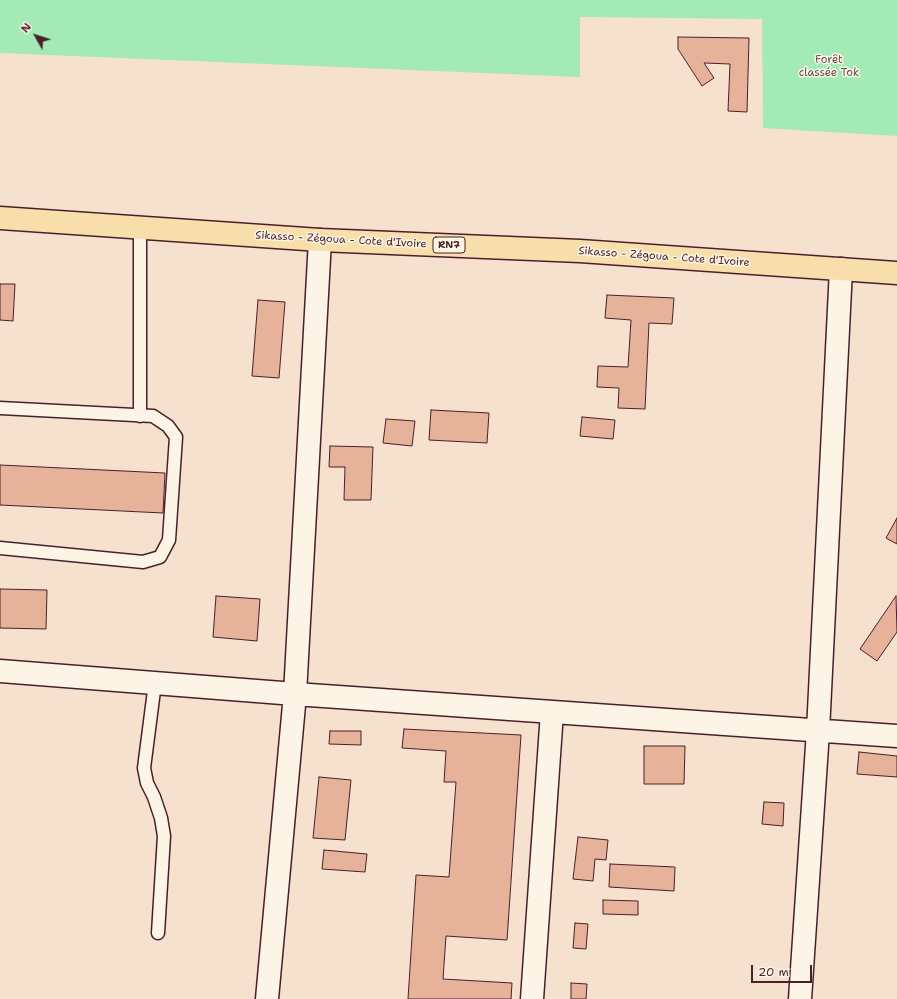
<!DOCTYPE html>
<meta charset="utf-8">
<style>
body{margin:0}
#map{position:relative;width:897px;height:999px;overflow:hidden;background:#f5e1ce;font-family:"Shantell Sans",sans-serif}
canvas{display:block}
.north{position:absolute;left:16px;top:16px;width:40px;height:40px;-webkit-text-stroke:3px #fcf5e5;paint-order:stroke;rotate:309deg;font-size:11px;font-weight:700;line-height:16px;text-align:center;color:#4a1f2b}
.north::after{content:'';display:block;margin:auto;width:14px;height:18px;background:#4a1f2b;clip-path:polygon(50% 0,100% 100%,50% 72%,0 100%)}
.scale{position:absolute;left:751px;top:965px;width:61px;height:18px;box-sizing:border-box;border:2px solid #4a1f2b;border-top:0;padding-left:5px;font-size:12px;line-height:14px;white-space:nowrap;color:#4a1f2b;-webkit-text-stroke:3px #fcf5e5;paint-order:stroke}
</style>
<div id="map">
<canvas width="897" height="999"></canvas>
<div class="north">N</div>
<div class="scale">20 m</div>
</div>
<script>
const g = document.querySelector('canvas').getContext('2d');
g.lineJoin = 'round';
function fillPath(path, color) { g.fillStyle = color; g.fill(path, 'evenodd'); }
const toPath = rows => new Path2D(rows.map(r => 'M' + r).join(''));
function trace(path, color, width, dash) { g.strokeStyle = color; g.lineWidth = width; g.lineCap = dash ? 'butt' : 'round'; g.setLineDash(dash || []); g.stroke(path); }
function drawText(font, color, halo, rows, align = 'center') {
  g.font = font + ' "Shantell Sans",sans-serif'; g.lineWidth = 3; g.setLineDash([]); g.textBaseline = 'middle'; g.strokeStyle = halo; g.fillStyle = color; for (const [text, x, y, turn = 0] of rows) {
    g.save(); g.translate(x, y); g.rotate((+turn || 0) * Math.PI / 180); g.textAlign = isNaN(turn) ? turn : align; if (halo) g.strokeText(text, 0, 0); g.fillText(text, 0, 0); g.restore();
  }
}
fillPath(toPath([
 [0,0,897,0,897,136,763,128,762,19,580,17,580,77,0,53]
]), '#a3eab6');
const building = toPath([
 [678,37,749,38,747,112,728,111,730,64,704,63,714,78,702,86,678,49,678,37],
 [0,284,15,284,13,321,0,320,0,284],
 [607,295,674,298,672,324,649,323,645,409,618,408,619,388,597,387,598,366,628,367,631,320,605,318,607,295],
 [258,300,285,302,279,378,252,376,258,300],
 [431,410,489,413,487,443,429,440,431,410],
 [582,417,615,420,613,439,580,436,582,417],
 [386,419,415,421,412,446,383,443,386,419],
 [330,446,373,447,371,500,344,500,345,467,329,467,330,446],
 [0,465,165,473,163,513,0,505,0,465],
 [897,518,897,544,886,538,897,518],
 [0,589,47,590,46,629,0,628,0,589],
 [216,596,260,599,257,641,213,637,216,596],
 [896,596,897,632,877,661,860,649,896,596],
 [404,729,521,735,507,940,446,936,443,979,512,983,511,999,408,999,416,875,449,877,456,782,444,782,446,751,402,748,404,729],
 [330,731,361,731,361,745,329,744,330,731],
 [644,746,685,746,684,784,644,784,644,746],
 [859,752,897,756,897,777,857,774,859,752],
 [319,777,351,780,345,840,313,838,319,777],
 [764,802,784,803,783,826,762,824,764,802],
 [578,837,608,840,606,860,595,859,593,881,573,879,578,837],
 [324,850,367,854,365,872,322,869,324,850],
 [610,864,675,867,674,891,609,887,610,864],
 [603,900,638,901,638,915,603,914,603,900],
 [575,923,588,924,586,949,573,948,575,923],
 [571,983,587,984,586,999,571,999,571,983]
]);
fillPath(building, '#e6b299');
trace(building, '#4a1f2b', 1);
const service = toPath([
 [0,408,153,416,168,426,176,437,169,540,160,557,143,562,0,548],
 [140,416,140,228],
 [155,683,144,768,147,783,154,797,161,818,164,836,158,933]
]);
const minor = toPath([
 [0,671,295,694,897,736],
 [267,999,295,694,320,240],
 [532,999,552,712],
 [800,999,818,731,841,269]
]);
const trunk = toPath([
 [0,218,320,240,580,251,897,273]
]);
trace(service, '#4a1f2b', 15);
trace(minor, '#4a1f2b', 25);
trace(trunk, '#4a1f2b', 25);
trace(service, '#fcf5e5', 12);
trace(minor, '#fcf5e5', 22);
trace(trunk, '#f8deab', 22);
for (const [x, y, w] of [
 [449,245,32]
]) { const box = new Path2D(); box.roundRect(x - w / 2, y - 8, w, 16, 3); g.fillStyle = '#fcf5e5'; g.fill(box); trace(box, '#4a1f2b', 1); }
drawText('bold 10px', '#4a1f2b', null, [
 ["RN7",449,245]
]);
drawText('11px', '#60524e', '#fcf5e5', [
 ["Forêt",829,60],
 ["classée Tok",829,73]
]);
drawText('11px', '#4a1f2b', '#fcf5e5', [
 ["Sikasso - Zégoua - Cote d'Ivoire",341,240,3],
 ["Sikasso - Zégoua - Cote d'Ivoire",664,257,4]
]);
</script>
